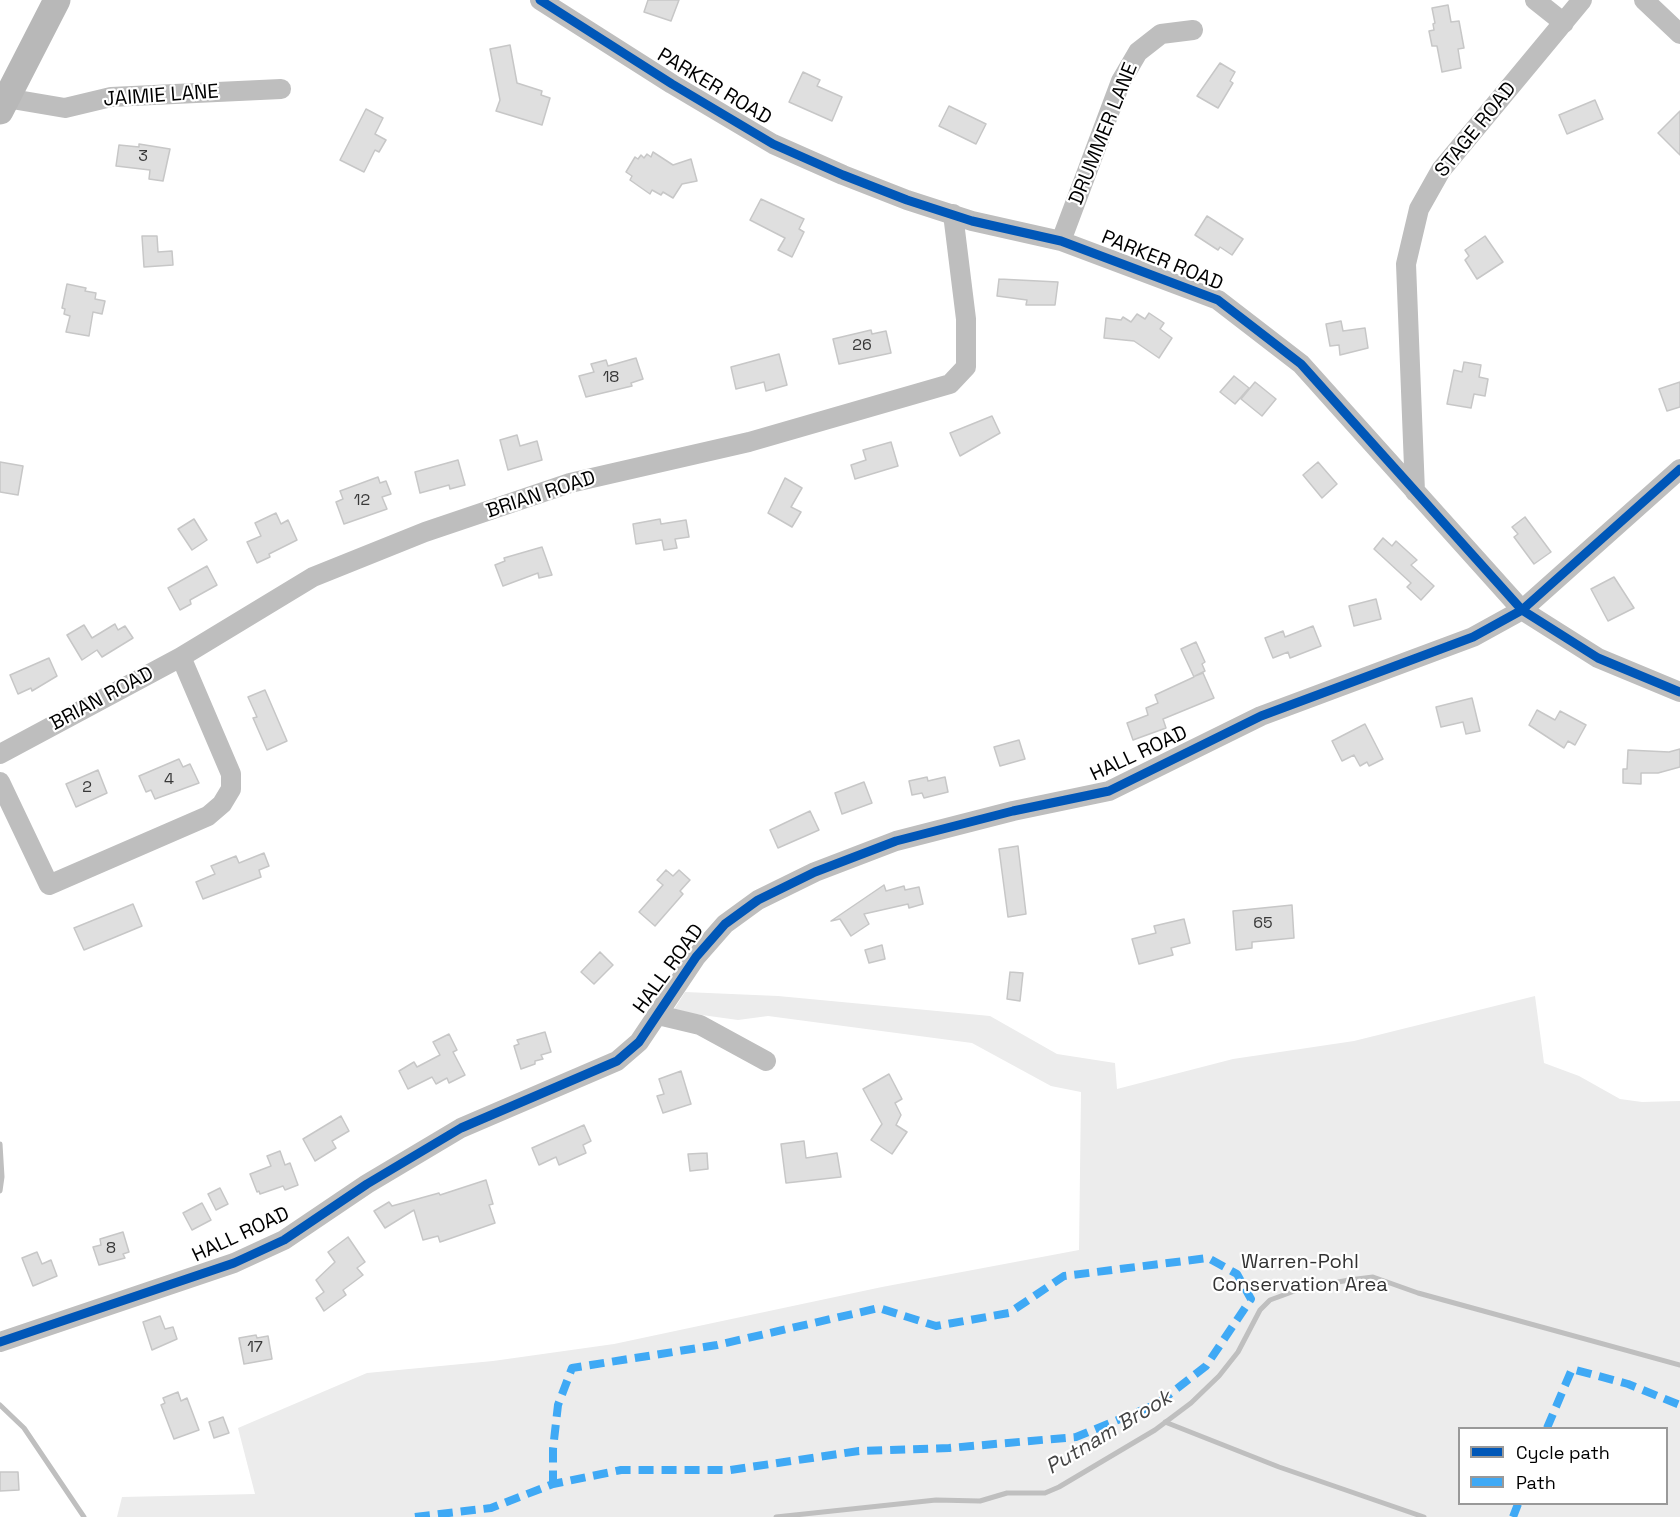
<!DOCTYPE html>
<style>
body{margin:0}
#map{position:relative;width:1680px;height:1517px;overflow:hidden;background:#fff;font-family:"Space Grotesk",sans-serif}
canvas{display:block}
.legend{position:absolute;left:1458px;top:1427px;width:210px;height:78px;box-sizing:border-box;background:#fff;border:2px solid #999;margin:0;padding:8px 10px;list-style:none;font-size:18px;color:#000}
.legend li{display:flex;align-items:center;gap:12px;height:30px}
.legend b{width:30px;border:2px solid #999}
</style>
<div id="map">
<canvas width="1680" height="1517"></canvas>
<ul class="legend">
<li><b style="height:8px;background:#0057b8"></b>Cycle path</li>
<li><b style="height:8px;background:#3fa9f5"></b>Path</li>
</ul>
</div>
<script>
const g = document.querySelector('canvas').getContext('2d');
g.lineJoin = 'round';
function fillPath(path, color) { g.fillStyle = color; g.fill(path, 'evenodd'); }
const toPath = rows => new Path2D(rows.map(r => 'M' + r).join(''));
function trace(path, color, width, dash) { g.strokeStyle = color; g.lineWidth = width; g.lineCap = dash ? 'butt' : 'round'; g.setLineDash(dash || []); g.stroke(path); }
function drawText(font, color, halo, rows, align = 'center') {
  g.font = font + ' "Space Grotesk",sans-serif'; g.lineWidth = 4.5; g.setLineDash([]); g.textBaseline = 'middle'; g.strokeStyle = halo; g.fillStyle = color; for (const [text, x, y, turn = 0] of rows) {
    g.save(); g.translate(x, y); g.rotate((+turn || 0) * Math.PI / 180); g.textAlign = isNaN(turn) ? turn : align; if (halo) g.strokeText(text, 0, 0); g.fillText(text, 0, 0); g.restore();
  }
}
fillPath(toPath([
 [685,992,778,996,990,1016,1057,1054,1115,1063,1117,1089,1233,1059,1354,1041,1535,996,1544,1063,1579,1076,1620,1099,1642,1102,1680,1101,1680,1517,117,1517,122,1497,255,1494,238,1428,367,1373,493,1361,614,1344,882,1287,1079,1250,1081,1092,1051,1086,972,1043,768,1016,738,1020,673,1011],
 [1460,1428,1666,1428,1666,1504,1460,1504]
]), '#ececec');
trace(toPath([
 [0,1144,2,1177,0,1191],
 [0,1405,24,1428,84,1517],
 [1165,1422,1279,1467,1424,1517],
 [776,1517,936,1500,980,1501,1007,1493,1045,1493,1059,1487,1155,1430,1191,1403,1219,1376,1238,1352,1260,1310,1270,1300,1300,1289,1349,1280,1373,1277,1418,1293,1680,1365]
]), '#bfbfbf', 5);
const building = toPath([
 [648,0,679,0,671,21,644,12,648,0],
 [1448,5,1451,22,1459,21,1464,48,1458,49,1461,68,1442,72,1437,46,1432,46,1429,31,1434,30,1433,24,1435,23,1432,8,1448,5],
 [510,45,517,83,542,91,541,95,550,98,542,125,496,111,500,100,490,49,510,45],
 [1220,63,1235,72,1230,81,1233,83,1218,108,1197,96,1220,63],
 [803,72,820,80,817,86,842,97,832,121,789,102,803,72],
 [1595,100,1603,119,1567,134,1559,115,1595,100],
 [949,106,986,124,976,144,939,126,949,106],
 [366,109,383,118,375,134,386,140,379,152,375,150,364,172,340,160,366,109],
 [1680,111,1680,155,1658,133,1680,111],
 [139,144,170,149,163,181,149,179,150,170,116,166,119,145,139,147,139,144],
 [653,152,673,165,691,159,697,181,682,184,673,198,663,192,661,195,652,190,650,194,630,180,632,176,626,172,635,157,638,159,641,155,644,158,647,154,651,157,653,152],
 [761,199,804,219,799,229,804,232,792,257,778,250,785,238,750,220,761,199],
 [1207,216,1243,239,1232,255,1220,247,1218,250,1195,235,1207,216],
 [142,236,157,236,158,252,172,251,173,265,144,267,142,236],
 [1485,236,1503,262,1477,279,1465,260,1469,256,1465,250,1485,236],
 [999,279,1058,282,1055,305,1026,305,1027,300,997,296,999,279],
 [67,284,86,288,85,291,96,293,95,299,105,301,102,314,93,312,89,336,66,332,70,316,64,314,65,309,62,308,67,284],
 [1149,313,1164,323,1160,329,1172,338,1159,358,1134,341,1104,338,1106,318,1121,320,1123,317,1131,322,1137,314,1145,319,1149,313],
 [1341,321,1343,331,1365,328,1368,348,1340,355,1339,345,1330,346,1326,324,1341,321],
 [871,330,872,334,886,331,891,353,839,364,833,339,871,330],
 [779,354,787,385,766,391,764,382,736,389,731,367,779,354],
 [636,358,643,379,631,383,632,386,586,397,579,376,594,372,591,364,606,360,608,366,636,358],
 [1464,362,1481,365,1479,377,1488,379,1485,396,1474,394,1471,408,1447,404,1454,370,1462,372,1464,362],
 [1234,376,1249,388,1235,404,1220,392,1234,376],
 [1255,382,1276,399,1262,416,1241,399,1255,382],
 [1680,382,1680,407,1667,411,1659,389,1680,382],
 [992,416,1000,433,960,456,950,433,992,416],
 [517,435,520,446,537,441,542,460,508,470,500,440,517,435],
 [891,442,898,466,855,479,851,465,866,460,863,450,891,442],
 [458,460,465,485,450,489,449,485,420,493,415,472,458,460],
 [0,462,23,466,18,495,0,492,0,462],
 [1318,462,1337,484,1322,498,1303,475,1318,462],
 [378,477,380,483,386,481,391,494,382,497,387,509,344,524,336,502,343,499,340,491,378,477],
 [785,478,802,488,791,507,801,512,792,527,768,513,785,478],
 [276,513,281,524,288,520,297,540,269,554,270,557,257,563,247,542,261,536,255,523,276,513],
 [1525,517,1551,552,1534,564,1514,537,1518,534,1512,527,1525,517],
 [194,519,207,540,192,550,178,529,194,519],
 [660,519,661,524,686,520,689,537,675,539,677,548,664,550,662,540,636,544,633,524,660,519],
 [1383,538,1392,546,1396,541,1417,560,1411,565,1434,586,1421,600,1407,587,1411,583,1374,549,1383,538],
 [542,547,552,575,539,578,538,573,503,586,495,565,505,561,504,558,542,547],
 [207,566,217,585,190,600,191,604,180,610,168,588,207,566],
 [1614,577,1634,608,1608,621,1591,589,1614,577],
 [1376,599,1381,619,1354,626,1349,606,1376,599],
 [115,624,118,630,125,626,133,638,102,657,97,650,82,660,67,635,84,625,92,638,115,624],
 [1313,626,1321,646,1290,658,1288,652,1273,658,1265,638,1283,631,1285,637,1313,626],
 [1196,642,1205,662,1202,664,1205,671,1195,676,1203,673,1214,698,1163,719,1166,728,1133,740,1127,723,1148,715,1146,708,1158,703,1155,695,1194,677,1181,649,1196,642],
 [49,658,57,676,32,691,31,688,18,694,10,675,49,658],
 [265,690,287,741,267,750,253,718,257,717,248,697,265,690],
 [1472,698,1480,731,1466,734,1463,722,1441,727,1436,707,1472,698],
 [1537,710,1555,720,1560,711,1586,725,1575,745,1568,741,1564,748,1529,725,1537,710],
 [1365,724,1383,759,1369,766,1367,762,1360,766,1354,755,1342,761,1332,741,1365,724],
 [1019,740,1025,759,1000,766,994,747,1019,740],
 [1680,749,1680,767,1658,773,1641,773,1641,784,1623,783,1623,769,1627,769,1628,750,1669,752,1680,749],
 [179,759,183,767,190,764,199,783,155,799,151,790,146,792,139,776,179,759],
 [98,770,107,793,76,807,66,784,98,770],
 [927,777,928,781,945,777,948,792,924,798,922,793,912,795,909,781,927,777],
 [864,782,872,803,842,814,835,793,864,782],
 [810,811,819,830,778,848,770,830,810,811],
 [1018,846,1026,914,1008,917,999,849,1018,846],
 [264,853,269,866,259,870,261,877,203,899,196,882,215,874,211,866,236,856,239,863,264,853],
 [666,870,673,876,679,870,690,880,680,891,683,894,655,926,639,912,663,885,657,880,666,870],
 [884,885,886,891,904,886,905,890,919,887,923,904,909,908,908,904,864,914,869,924,851,936,840,919,831,921,884,885],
 [133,904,142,926,84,950,74,928,133,904],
 [1292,905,1294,938,1252,942,1252,948,1236,950,1233,911,1292,905],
 [1184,919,1190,943,1171,948,1173,955,1139,964,1132,939,1156,933,1154,926,1184,919],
 [882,945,885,959,869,963,865,950,882,945],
 [600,952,613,965,594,984,581,972,600,952],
 [1010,972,1023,973,1020,1001,1007,999,1010,972],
 [545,1032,551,1052,541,1055,543,1059,535,1061,535,1064,521,1069,514,1046,519,1044,517,1040,545,1032],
 [449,1034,457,1050,453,1052,465,1075,449,1083,447,1078,436,1084,432,1077,408,1089,399,1071,414,1062,417,1067,440,1055,433,1042,449,1034],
 [681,1071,691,1104,663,1113,657,1096,664,1094,659,1079,681,1071],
 [889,1074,902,1099,895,1103,901,1115,896,1125,907,1132,892,1154,871,1140,882,1124,863,1089,889,1074],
 [341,1116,349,1131,332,1141,336,1148,315,1161,303,1139,341,1116],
 [584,1125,591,1141,583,1145,586,1153,559,1165,556,1157,539,1165,532,1148,584,1125],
 [804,1141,806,1158,837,1153,841,1177,786,1183,781,1144,804,1141],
 [280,1151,285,1165,290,1163,298,1185,285,1190,283,1186,260,1194,259,1191,257,1192,250,1174,271,1166,267,1156,280,1151],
 [707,1153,708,1169,690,1171,688,1154,707,1153],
 [486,1180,493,1204,489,1205,495,1223,440,1242,438,1236,423,1240,414,1210,385,1228,374,1211,389,1202,392,1206,439,1193,440,1195,486,1180],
 [220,1188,228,1204,216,1210,208,1194,220,1188],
 [202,1203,211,1220,192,1230,183,1213,202,1203],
 [123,1232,129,1252,123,1254,125,1258,99,1265,93,1247,101,1245,100,1239,123,1232],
 [348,1237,365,1262,357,1268,363,1275,343,1290,346,1295,324,1311,316,1298,324,1292,316,1280,335,1262,328,1252,348,1237],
 [37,1252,42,1264,51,1260,57,1276,33,1286,22,1258,37,1252],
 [160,1316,165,1329,173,1327,177,1339,152,1350,143,1322,160,1316],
 [256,1335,257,1338,268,1336,272,1359,244,1364,239,1338,256,1335],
 [178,1392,181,1401,187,1398,199,1430,174,1439,161,1405,165,1403,163,1398,178,1392],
 [223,1417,229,1433,214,1438,209,1422,223,1417],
 [0,1472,18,1472,19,1490,0,1491,0,1472]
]);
fillPath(building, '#dfdfdf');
trace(building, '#c7c7c7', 1.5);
trace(toPath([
 [540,0,672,84,773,144,843,175,907,200,972,221,1061,241,1218,300,1301,364,1522,610,1598,658,1680,692],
 [1535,0,1564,23],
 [1644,0,1680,34],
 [6,98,65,108,111,97,281,89],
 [1061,241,1121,81,1138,52,1161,34,1193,30],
 [1415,492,1406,264,1419,209,1441,170,1582,0],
 [0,754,181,657,313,577,425,532,570,483,749,442,950,384,966,367,966,319,953,214],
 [0,782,49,885,208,816,222,804,231,789,231,774,181,657],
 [658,1015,700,1025,766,1061],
 [0,1342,234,1263,284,1240,367,1184,461,1128,617,1061,639,1042,696,957,725,924,758,900,815,872,896,841,1013,811,1109,791,1261,716,1473,637,1522,610,1680,469]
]), '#bebebe', 20);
trace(toPath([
 [0,111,57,0]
]), '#b8b8b8', 27);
trace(toPath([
 [1547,1428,1572,1369,1628,1384,1680,1405],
 [415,1517,491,1508,553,1484,621,1470,730,1470,859,1451,949,1448,1076,1437,1157,1404,1206,1366,1251,1299,1237,1274,1208,1258,1064,1276,1009,1313,936,1326,879,1308,717,1345,572,1368,558,1405,553,1449,553,1484],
 [1513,1517,1518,1504]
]), '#3fa9f5', 8, [15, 8]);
trace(toPath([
 [540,0,672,84,773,144,843,175,907,200,972,221,1061,241,1218,300,1301,364,1522,610,1598,658,1680,692],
 [0,1342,234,1263,284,1240,367,1184,461,1128,617,1061,639,1042,696,957,725,924,758,900,815,872,896,841,1013,811,1109,791,1261,716,1473,637,1522,610,1680,469]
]), '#0057b8', 9);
drawText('16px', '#383838', null, [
 ["3",143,157],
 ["26",862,346],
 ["18",611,378],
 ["12",362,501],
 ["4",169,780],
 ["2",87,788],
 ["65",1263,924],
 ["8",111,1249],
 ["17",255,1348]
]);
drawText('20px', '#000', '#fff', [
 ["PARKER ROAD",714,87,31],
 ["JAIMIE LANE",161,96,-4],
 ["STAGE ROAD",1476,130,-51],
 ["DRUMMER LANE",1104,134,-68],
 ["PARKER ROAD",1162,261,22],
 ["BRIAN ROAD",541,495,-18],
 ["BRIAN ROAD",102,699,-28],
 ["HALL ROAD",1139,754,-25],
 ["HALL ROAD",669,969,-54],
 ["HALL ROAD",241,1235,-25]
]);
drawText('20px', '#333', '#fff', [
 ["Warren-Pohl",1300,1263],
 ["Conservation Area",1300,1286]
]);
drawText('italic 21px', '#444', '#fff', [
 ["Putnam Brook",1109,1433,-31]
]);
</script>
